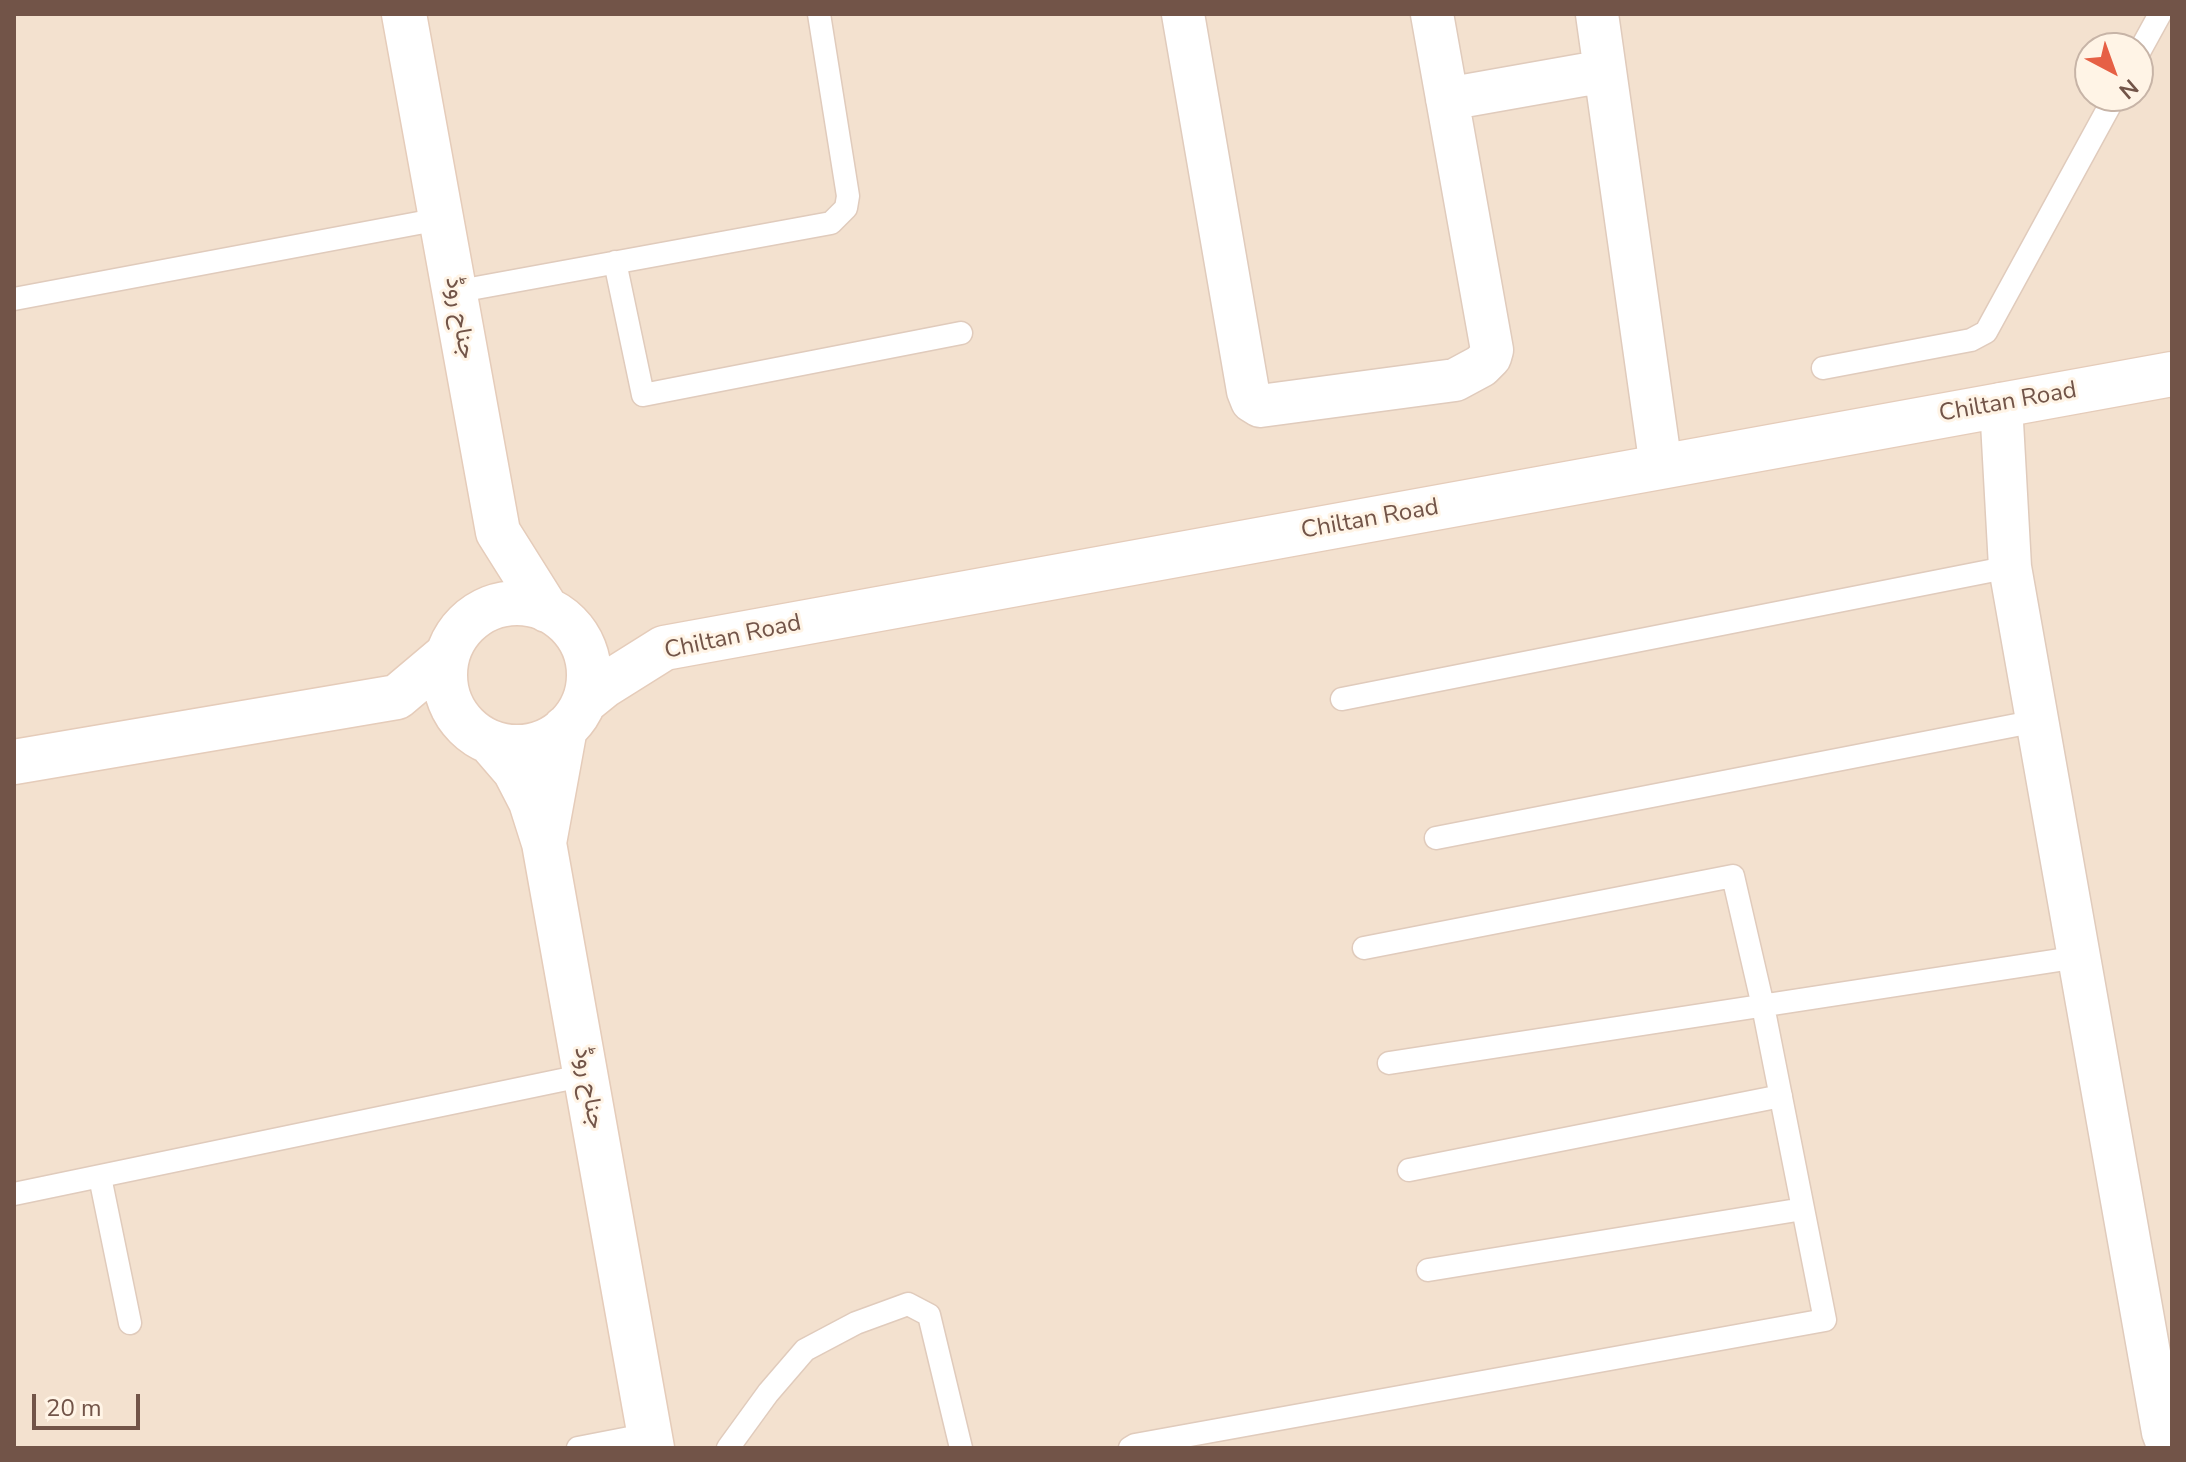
<!DOCTYPE html>
<meta charset="utf-8">
<style>
body{margin:0}
#map{position:relative;width:2186px;height:1462px;overflow:hidden;background:#fcefe0;font-family:"Nunito Sans",sans-serif}
canvas{display:block}
.frame{position:absolute;inset:0;border:16px solid #725448;pointer-events:none}
.north{position:absolute;left:2074px;top:32px;width:80px;height:80px;box-sizing:border-box;background:#fff4e6;border:2px solid #c7b4a7;border-radius:50%;rotate:139deg;font-size:22px;font-weight:700;line-height:32px;text-align:center;color:#725448}
.north::after{content:'';display:block;margin:auto;width:28px;height:36px;background:#e66045;clip-path:polygon(50% 0,100% 100%,50% 72%,0 100%)}
.scale{position:absolute;left:32px;top:1394px;width:108px;height:36px;box-sizing:border-box;border:4px solid #725448;border-top:0;padding-left:10px;font-size:24px;line-height:28px;white-space:nowrap;color:#725448;-webkit-text-stroke:6px #fff4e6;paint-order:stroke}
</style>
<div id="map">
<canvas width="2186" height="1462"></canvas>
<div class="frame"></div>
<div class="north">N</div>
<div class="scale">20 m</div>
</div>
<script>
const g = document.querySelector('canvas').getContext('2d');
g.lineJoin = 'round';
function fillPath(path, color) { g.fillStyle = color; g.fill(path, 'evenodd'); }
const toPath = rows => new Path2D(rows.map(r => 'M' + r).join(''));
function trace(path, color, width, dash) { g.strokeStyle = color; g.lineWidth = width; g.lineCap = dash ? 'butt' : 'round'; g.setLineDash(dash || []); g.stroke(path); }
function drawText(font, color, halo, rows, align = 'center') {
  g.font = font + ' "Nunito Sans",Vazirmatn,sans-serif'; g.lineWidth = 6; g.setLineDash([]); g.textBaseline = 'middle'; g.strokeStyle = halo; g.fillStyle = color; for (const [text, x, y, turn = 0] of rows) {
    g.save(); g.translate(x, y); g.rotate((+turn || 0) * Math.PI / 180); g.textAlign = isNaN(turn) ? turn : align; if (halo) g.strokeText(text, 0, 0); g.fillText(text, 0, 0); g.restore();
  }
}
fillPath(toPath([
 [14,14,2172,14,2172,1448,14,1448],
 [2090,48,2138,48,2138,96,2090,96]
]), '#f3e1cf');
const lane = toPath([
 [2138,54,2160,14],
 [615,262,643,395,961,333],
 [454,292,831,223,846,208,848,196,819,14],
 [14,299,440,219],
 [1823,368,1971,340,1986,332,2115,96],
 [1342,699,2010,567],
 [1436,838,2037,721],
 [1389,1063,2079,957],
 [1409,1170,1781,1096],
 [100,1177,130,1323],
 [14,1194,586,1075],
 [1428,1270,1803,1209],
 [578,1448,650,1434],
 [728,1448,768,1393,805,1350,856,1323,908,1304,929,1315,961,1448],
 [1130,1448,1135,1445,1825,1320,1763,1006,1733,876,1364,948]
]);
const street = toPath([
 [1183,14,1248,391,1252,401,1260,406,1455,380,1481,366,1490,357,1492,350,1432,14],
 [1597,14,1661,467],
 [1447,99,1605,71],
 [2001,404,2010,567,2163,1432,2169,1448]
]);
const secondary = toPath([
 [404,14,498,532,547,610],
 '445 675a72 72 0 1 1 144 0a72 72 0 1 1-144 0Z',
 [584,702,605,685,664,648,2172,374],
 [565,728,544,843,652,1448],
 [490,742,515,771,531,802,544,843],
 [14,762,397,697,448,654]
]);
trace(lane, '#e0cbbc', 25);
trace(street, '#e0cbbc', 45);
trace(secondary, '#e5ccba', 47);
trace(lane, '#fff', 22);
trace(street, '#fff', 42);
trace(secondary, '#fff', 44);
drawText('24px', '#725448', '#fff4e6', [
 ["جناح روڈ",459,318,80],
 ["Chiltan Road",2008,403,-10],
 ["Chiltan Road",1370,520,-10],
 ["Chiltan Road",733,638,-12],
 ["جناح روڈ",588,1088,80]
]);
</script>
